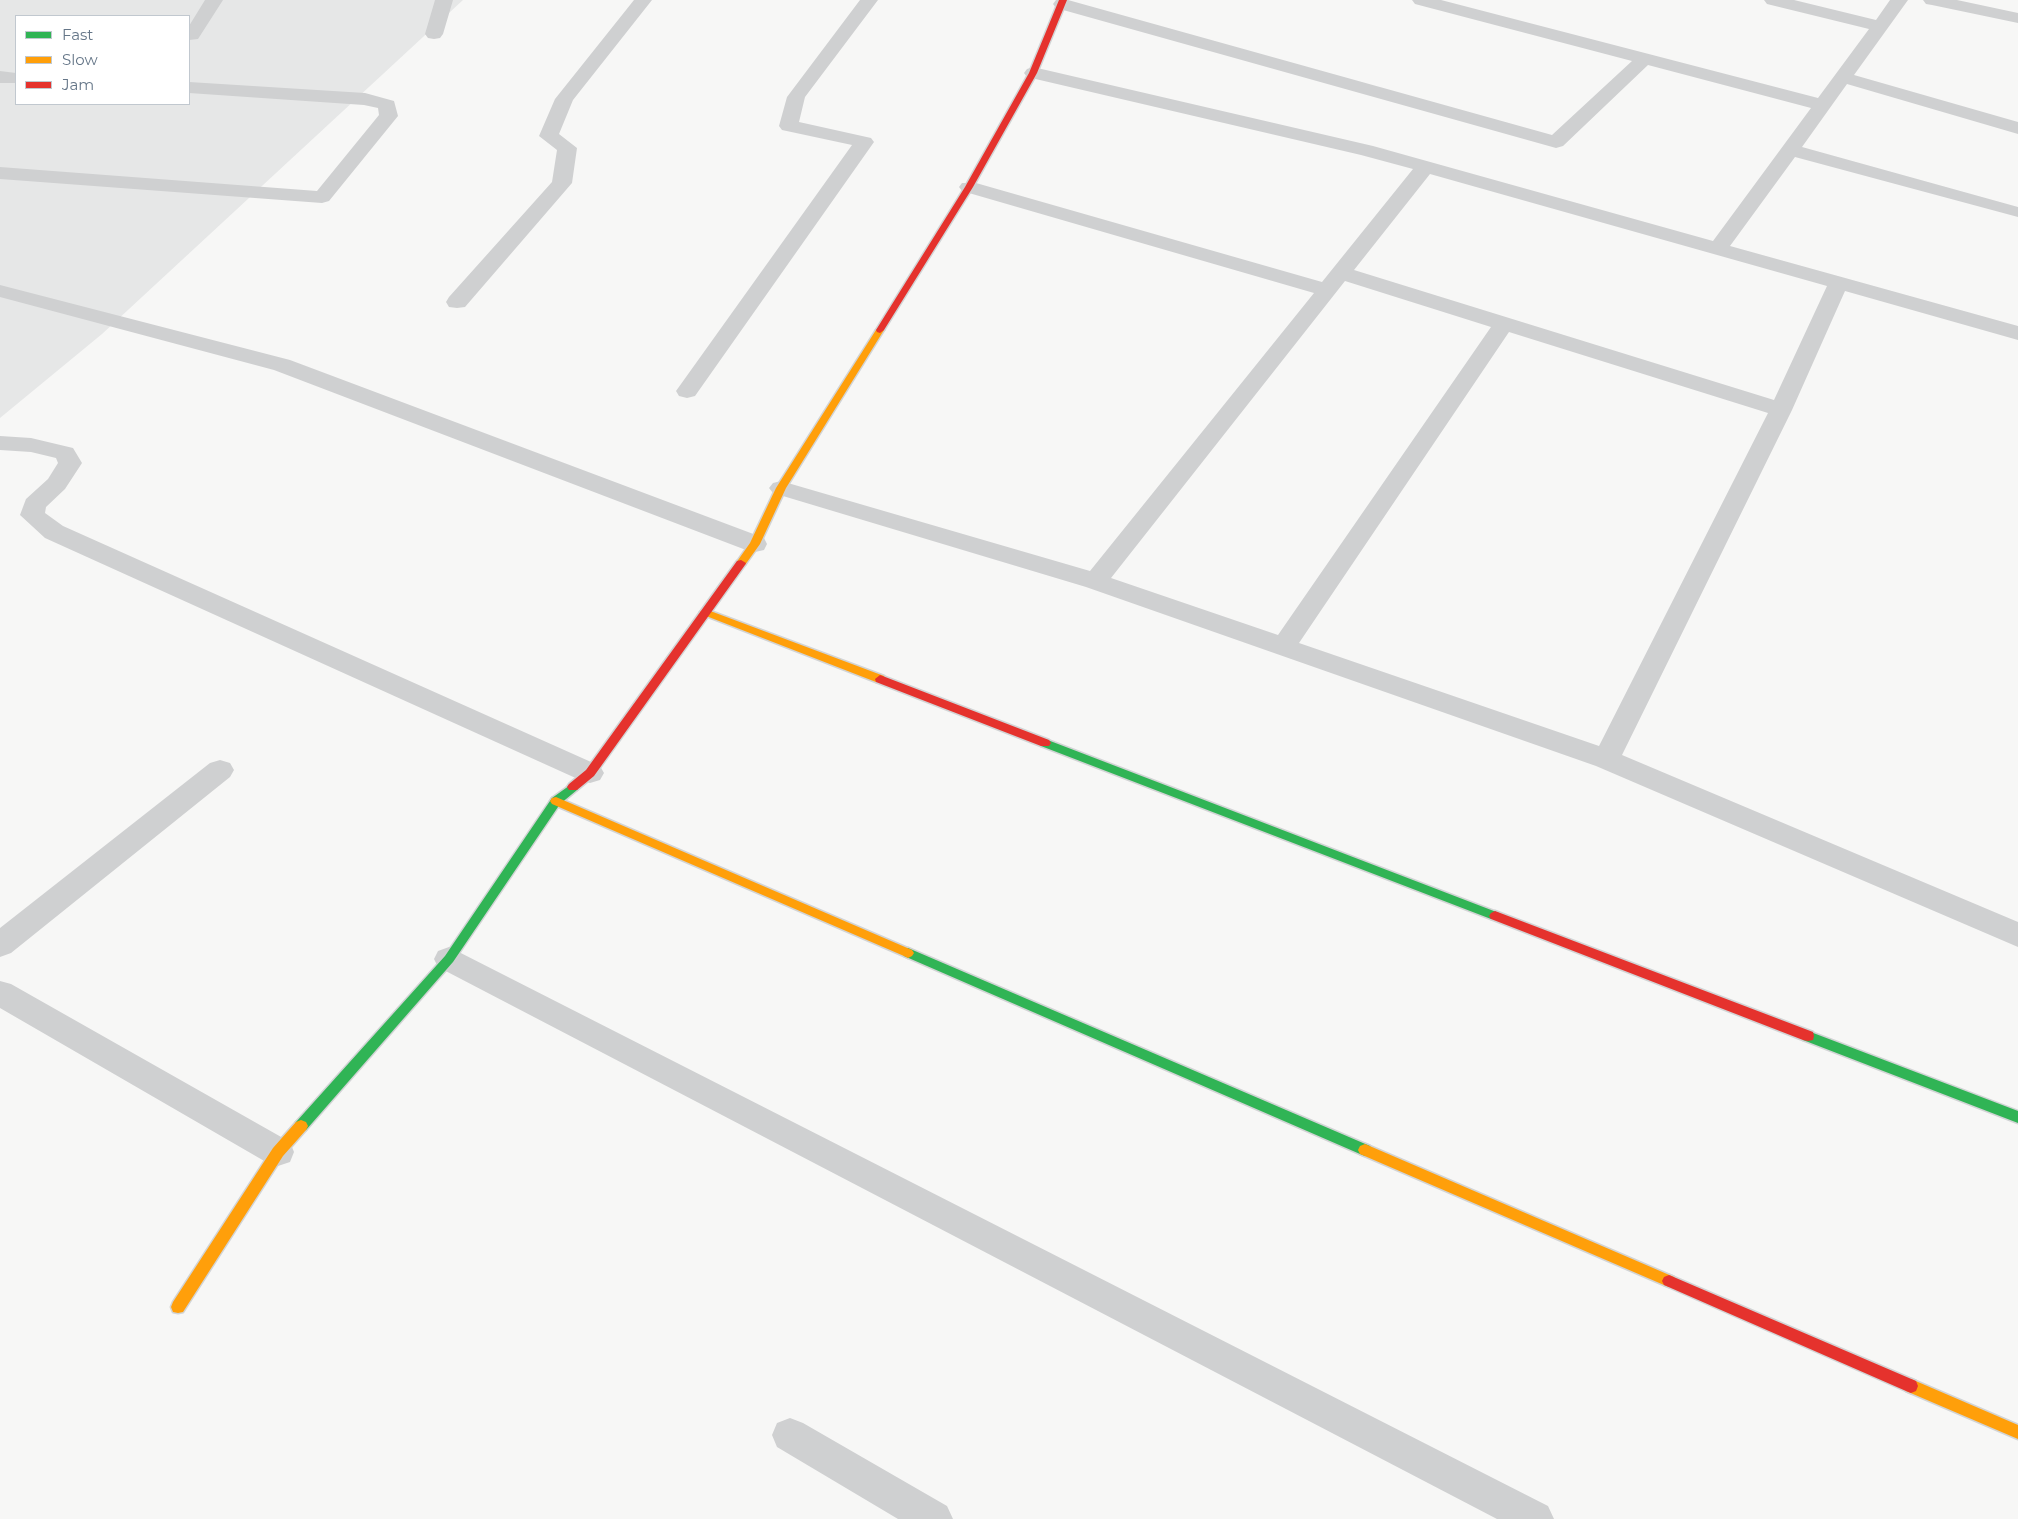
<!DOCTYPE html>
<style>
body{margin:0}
#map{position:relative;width:2018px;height:1519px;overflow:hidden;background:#f7f7f6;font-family:Montserrat,sans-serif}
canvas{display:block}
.legend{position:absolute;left:15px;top:15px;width:175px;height:90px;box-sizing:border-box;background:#fff;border:1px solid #c1c8cf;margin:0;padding:6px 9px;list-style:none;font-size:15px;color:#657688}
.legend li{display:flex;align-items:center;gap:10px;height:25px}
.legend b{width:25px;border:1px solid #c1c8cf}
</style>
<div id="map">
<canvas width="2018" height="1519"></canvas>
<ul class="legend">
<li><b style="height:6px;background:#30b455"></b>Fast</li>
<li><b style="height:6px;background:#ff9f0a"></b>Slow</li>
<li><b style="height:6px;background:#e5322d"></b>Jam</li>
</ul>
</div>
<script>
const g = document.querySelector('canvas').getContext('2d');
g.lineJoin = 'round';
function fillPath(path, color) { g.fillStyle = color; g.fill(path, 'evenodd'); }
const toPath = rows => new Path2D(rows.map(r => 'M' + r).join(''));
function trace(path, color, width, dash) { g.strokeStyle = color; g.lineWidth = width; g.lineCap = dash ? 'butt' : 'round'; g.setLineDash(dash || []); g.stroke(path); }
fillPath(toPath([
 [0,0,463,0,102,334,0,418],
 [16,16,189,16,189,104,16,104]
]), '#e6e7e7');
const fast = toPath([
 [1045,739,1499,913,1501,916,1499,919,1491,919,1041,746,1039,743,1041,740,1045,739],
 [573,783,577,784,579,787,577,790,560,804,453,962,306,1130,301,1132,296,1130,294,1126,296,1122,445,956,552,798,573,783],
 [908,948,1370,1146,1372,1150,1370,1154,1365,1156,1360,1154,904,956,902,953,904,950,908,948],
 [1808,1031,2018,1111,2018,1123,1803,1040,1802,1036,1803,1032,1808,1031]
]);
const slow = toPath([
 [880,327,884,330,786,488,760,544,745,565,737,565,736,563,750,543,776,488,876,330,880,327],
 [705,609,884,676,885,679,884,682,876,682,701,614,700,612,705,609],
 [556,797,912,950,914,953,912,956,908,958,904,956,552,804,550,801,552,798,556,797],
 [301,1120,306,1122,308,1126,306,1130,283,1156,183,1312,178,1313,173,1312,171,1307,173,1302,273,1148,296,1122,301,1120],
 [1365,1144,1674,1277,1676,1281,1674,1285,1669,1287,1664,1285,1360,1154,1358,1150,1360,1146,1365,1144],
 [1911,1379,2018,1425,2018,1439,1906,1391,1904,1386,1906,1381,1911,1379]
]);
const jam = toPath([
 [1059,0,1067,0,1037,73,973,187,884,330,880,333,877,332,876,330,965,187,1029,73,1059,0],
 [741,560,746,563,745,565,594,776,577,790,569,790,567,787,569,784,586,770,737,561,741,560],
 [880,675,1049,740,1051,743,1049,746,1041,746,876,682,875,679,880,675],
 [1495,911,1813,1032,1814,1036,1813,1040,1808,1041,1803,1040,1491,919,1489,916,1491,913,1495,911],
 [1669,1275,1916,1381,1918,1386,1916,1391,1911,1393,1906,1391,1664,1285,1662,1281,1664,1277,1669,1275]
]);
trace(fast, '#d2d4d5', 3);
trace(slow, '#d2d4d5', 3);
trace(jam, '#d2d4d5', 3);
fillPath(toPath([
 [205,0,223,0,198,39,189,40,189,26,205,0],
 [435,0,453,0,443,34,440,38,434,39,428,38,425,34,435,0],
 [634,0,652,0,573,100,559,134,577,148,572,183,465,307,457,308,449,307,446,302,449,297,552,182,557,150,539,136,555,99,634,0],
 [860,0,878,0,805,97,799,122,871,138,874,142,695,396,687,398,679,396,676,391,852,145,782,130,779,126,787,97,860,0],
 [1056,0,1068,0,1552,135,1632,61,1415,4,1412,0,1441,0,1818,98,1869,29,1767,4,1764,0,1794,0,1876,20,1890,0,1908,0,1854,75,2018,122,2018,134,1847,84,1802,147,2018,207,2018,217,1795,157,1730,246,2018,326,2018,340,1845,291,1792,410,1622,755,2018,922,2018,947,1596,766,1086,587,773,493,769,488,773,483,781,481,1090,571,1314,293,962,191,959,187,962,183,976,183,1322,282,1413,169,1361,155,1027,77,1024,73,1027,69,1033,67,1373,146,1713,241,1811,108,1648,65,1563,146,1556,148,1056,8,1053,4,1056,0],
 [1430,174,1827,286,1774,400,1354,270,1430,174],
 [1345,281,1491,327,1278,635,1111,578,1345,281],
 [1509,332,1768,413,1599,746,1299,643,1509,332],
 [1923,0,1957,0,2018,13,2018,23,1932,5,1926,4,1923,0],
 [0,71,16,73,16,83,0,83,0,71],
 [189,82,365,93,394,101,398,116,329,201,322,203,0,179,0,167,317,191,379,115,378,108,364,105,189,93,189,82],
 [0,285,290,360,764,538,767,544,764,550,755,552,746,550,274,370,0,297,0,285],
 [0,436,31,438,73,448,82,463,65,489,46,507,45,513,63,526,600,766,604,773,600,780,590,783,580,780,45,538,20,515,26,499,48,479,58,463,56,458,31,452,0,450,0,436],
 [220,760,230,763,234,770,230,777,11,953,0,957,0,928,210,763,220,760],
 [449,947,1548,1506,1554,1519,1497,1519,438,967,434,959,438,951,449,947],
 [0,981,11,984,290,1142,294,1152,290,1162,278,1166,266,1162,0,1008,0,981],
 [790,1418,803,1423,947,1506,953,1519,898,1519,777,1447,772,1435,777,1423,790,1418]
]), '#cfd0d1');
fillPath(fast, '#30b455');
fillPath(slow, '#ff9f0a');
fillPath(jam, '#e5322d');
</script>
